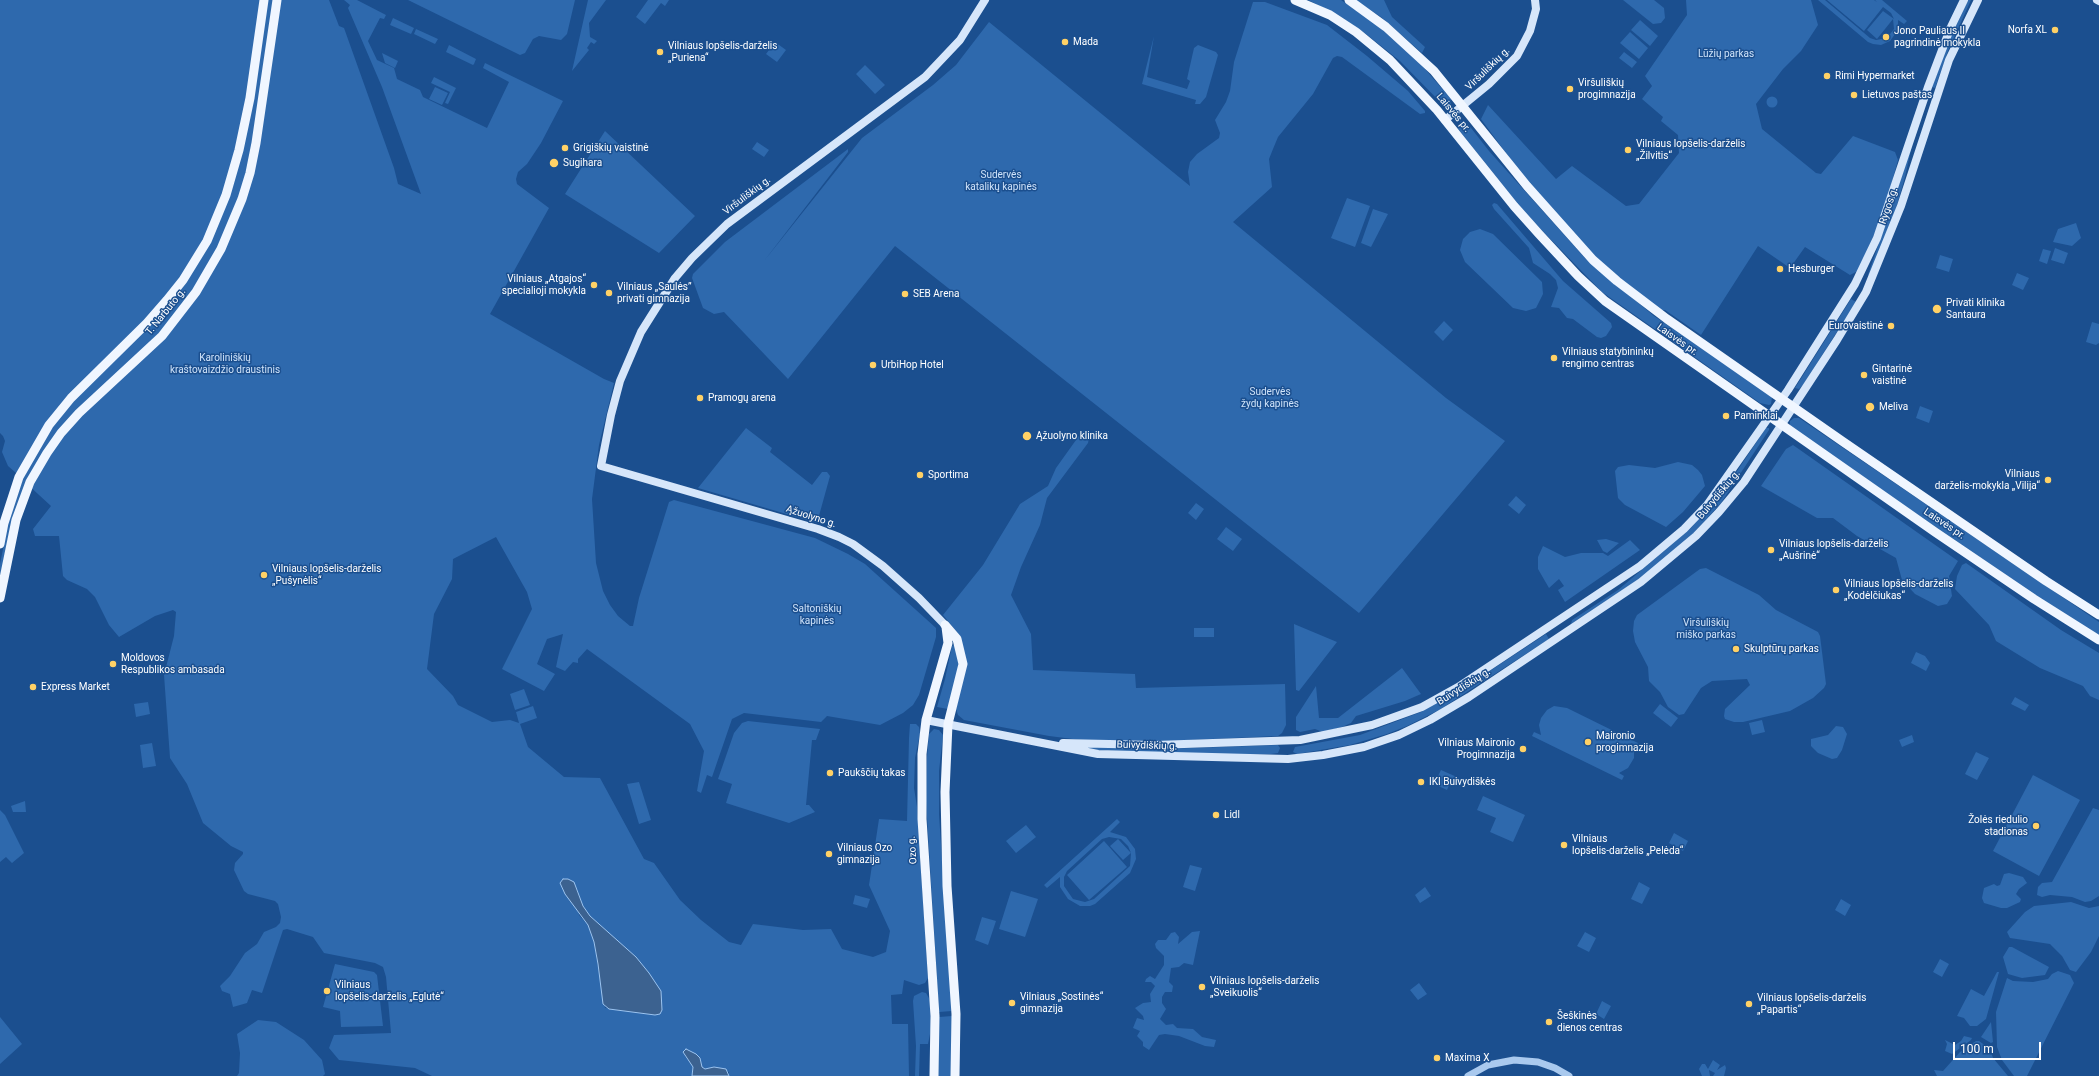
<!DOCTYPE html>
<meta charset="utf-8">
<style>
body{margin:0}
#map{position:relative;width:2099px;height:1076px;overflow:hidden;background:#1b4f8f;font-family:Roboto,sans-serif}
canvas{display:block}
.scale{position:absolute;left:1953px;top:1042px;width:88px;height:18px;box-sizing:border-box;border:2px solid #fff;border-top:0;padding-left:5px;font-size:12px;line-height:14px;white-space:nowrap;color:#fff;-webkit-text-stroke:3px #1b4f8f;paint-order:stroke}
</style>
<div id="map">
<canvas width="2099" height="1076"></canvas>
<div class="scale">100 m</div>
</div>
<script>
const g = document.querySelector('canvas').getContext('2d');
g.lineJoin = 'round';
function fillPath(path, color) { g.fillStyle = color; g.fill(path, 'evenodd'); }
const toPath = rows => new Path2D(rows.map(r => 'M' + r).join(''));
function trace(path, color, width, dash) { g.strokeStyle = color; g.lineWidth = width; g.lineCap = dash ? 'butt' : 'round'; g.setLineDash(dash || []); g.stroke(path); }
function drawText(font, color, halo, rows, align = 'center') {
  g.font = font + ' Roboto,sans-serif'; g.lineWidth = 3; g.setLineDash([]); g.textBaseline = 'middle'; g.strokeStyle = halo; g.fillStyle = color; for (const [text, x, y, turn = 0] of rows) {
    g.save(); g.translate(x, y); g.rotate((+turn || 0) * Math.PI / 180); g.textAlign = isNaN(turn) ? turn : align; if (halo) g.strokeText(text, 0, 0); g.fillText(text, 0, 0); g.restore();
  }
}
fillPath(toPath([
 [0,0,329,0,339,26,344,28,394,168,398,184,421,194,382,87,348,8,350,5,344,0,357,0,386,15,384,19,380,18,368,41,377,60,394,68,397,79,420,90,423,97,487,128,509,82,483,68,485,63,563,101,541,143,527,164,518,172,516,179,517,184,549,208,490,314,604,379,614,383,599,445,592,499,596,563,603,591,610,605,618,616,630,626,633,626,639,598,669,502,674,500,815,538,848,554,865,564,936,628,936,637,919,695,913,705,903,713,880,725,827,716,821,722,744,713,732,719,712,777,707,775,701,793,697,791,704,751,690,724,587,649,578,659,578,663,573,662,565,671,556,667,563,634,547,639,537,664,555,674,544,691,502,669,532,609,527,592,496,537,453,559,452,579,434,614,427,669,453,696,458,705,492,722,510,720,519,723,516,712,533,706,537,718,520,724,528,747,564,777,600,778,644,859,654,863,680,900,701,920,729,942,741,945,753,924,803,930,831,929,842,949,873,957,886,952,890,931,869,885,879,819,907,821,909,738,910,724,916,724,919,727,920,734,915,758,914,788,917,807,928,978,925,983,919,985,904,980,902,994,891,995,892,1024,908,1024,909,1076,729,1076,729,1072,714,1067,706,1069,702,1067,700,1058,685,1056,693,1067,692,1076,432,1076,415,1068,339,1060,329,1048,334,1035,391,1033,386,977,383,967,375,963,324,953,313,937,287,929,283,930,262,993,252,990,247,1003,233,1007,230,994,222,991,220,986,230,976,245,953,257,944,264,932,276,927,280,923,281,917,278,904,275,901,248,894,244,891,234,870,235,863,243,854,243,852,231,846,203,823,187,784,170,758,164,675,174,636,176,612,173,610,155,616,119,637,109,625,95,597,87,589,67,580,63,576,59,536,35,536,33,529,51,506,26,483,11,524,0,578,0,564,9,519,23,479,8,466,2,452,5,441,3,436,0,433],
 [577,889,583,906,590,916,636,957,649,973,661,991,660,1014,655,1015,605,1008,594,942,588,925,579,915],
 [408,0,575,0,567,34,561,40,539,36,533,39,525,53,520,55],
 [588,0,606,0,589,23,590,37,597,41,594,44,591,42,587,48,589,50,572,71],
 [648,0,669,0,665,6,661,3,645,24,636,17],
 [1308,0,1341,0,1376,24,1419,62,1451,99,1451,105,1447,107,1444,106,1400,61,1366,34,1338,15],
 [1355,0,1384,0,1392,17,1425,47,1422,53,1381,17],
 [1623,0,1654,0,1664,8,1665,18,1661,23,1653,24],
 [1686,0,1811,0,1818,25,1801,51,1783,69,1756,104,1762,129,1816,173,1821,174,1853,136,1895,152,1898,160,1883,214,1858,271,1850,275,1805,247,1790,268,1758,246,1701,335,1665,310,1660,310,1622,280,1601,262,1571,231,1525,179,1481,119,1488,105,1556,179,1572,166,1626,206,1639,204,1679,153,1678,135,1661,121,1663,117,1642,99,1652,86,1645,76,1687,15],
 [1818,0,1825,0,1870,38,1876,40,1887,38,1894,29,1893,19,1877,39,1867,30,1883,11,1894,19,1891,13,1883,7,1864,31,1827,0,1874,0,1877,2,1875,0,1882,0,1907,21,1904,24,1898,20,1898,30,1890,41,1881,45,1873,44,1868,42],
 [1968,0,1971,0,1948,51,1935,88,1932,87,1948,43],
 [1253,2,1265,2,1327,25,1367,56,1408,91,1425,111,1425,113,1420,114,1342,57,1337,56,1333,58,1313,94,1278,137,1273,149,1269,159,1272,187,1233,222,1446,398,1505,441,1359,613,895,246,788,379,724,312,714,314,703,308,692,278,693,274,725,242,848,149,848,152,764,261,862,138,933,85,956,65,989,22,1190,186,1188,172,1190,162,1197,154,1219,138,1220,133,1215,120,1226,102,1230,91,1234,62],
 [393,18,414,28,411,34,390,25],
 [1640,20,1658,36,1650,46,1631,30],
 [416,29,438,39,435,44,414,34],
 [1630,32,1648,48,1639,59,1620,43],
 [1154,36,1147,77,1187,89,1190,81,1187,79,1194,48,1198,45,1216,52,1218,55,1206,97,1200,104,1195,104,1196,100,1142,84],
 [775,42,786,50,777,62,766,54],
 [449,45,476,59,474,64,473,65,446,52],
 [1624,52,1637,62,1632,68,1619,58],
 [382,53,398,61,395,68,385,63],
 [865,65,885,85,875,94,856,74],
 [434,77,456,88,448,104,445,103,450,92,431,83],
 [435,87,448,93,442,105,429,99],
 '1766.5 102a5.5 5.5 0 1 1 11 0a5.5 5.5 0 1 1-11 0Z',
 [1461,121,1468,124,1489,151,1585,258,1654,316,1766,392,1772,397,1771,404,1769,405,1760,403,1602,292,1526,214,1458,129,1457,126],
 [605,131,695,216,659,253,565,194],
 [757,142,769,150,764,157,752,149],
 [1912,145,1905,177,1894,215,1870,276,1868,275],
 [1347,198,1370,206,1355,247,1331,238],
 [1494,203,1497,204,1563,281,1611,323,1612,327,1606,336,1601,338,1597,337,1573,319,1567,318,1559,308,1551,307,1558,288,1556,280,1550,274,1533,263,1529,248,1494,209,1492,205],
 [1373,209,1388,214,1371,247,1361,243],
 [2076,223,2081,238,2072,246,2053,242,2058,229],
 [1480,229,1493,234,1542,282,1543,294,1536,308,1526,311,1513,308,1465,262,1460,250,1463,239,1470,232],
 [2055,248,2068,253,2064,264,2051,260],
 [2043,249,2051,251,2047,264,2039,261],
 [1940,255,1953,259,1949,272,1936,268],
 [2017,273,2029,278,2023,290,2012,285],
 [1851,299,1856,302,1803,385,1799,389,1795,388],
 [1444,321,1453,330,1443,341,1434,332],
 [2092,322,2099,324,2099,343,2096,345,2086,342],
 [1920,406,1933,411,1929,423,1916,418],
 [1794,418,1799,418,2099,622,2099,636,2035,595,1796,431,1790,425,1790,421],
 [746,428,772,448,770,452,812,485,822,472,827,472,830,476,817,523,698,488],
 [1766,428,1769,428,1769,430,1721,503,1689,538,1645,575,1571,624,1572,620,1618,590,1691,528,1731,480],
 [1086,430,1090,433,1088,443,1047,498,1040,525,1021,567,1011,595,1031,634,1033,670,1135,674,1136,688,1285,684,1286,725,1282,733,1278,736,1165,741,1081,740,1049,736,964,720,958,715,956,709,966,666,965,654,957,632,943,615,983,565,1020,504,1048,486,1056,468,1081,433],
 [1793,445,1958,561,1949,576,1952,596,1947,604,1938,606,1915,594,1902,580,1896,558,1857,536,1833,518,1817,518,1761,486,1786,449],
 [1678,462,1692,465,1698,470,1702,475,1705,486,1683,512,1666,527,1625,505,1618,498,1615,471,1618,467,1629,465,1655,468],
 [1516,496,1526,505,1519,514,1508,505],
 [1196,503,1204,509,1196,520,1188,513],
 [1226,527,1242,539,1233,551,1217,539],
 [1606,539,1619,543,1607,553,1603,551,1597,540],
 [1630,540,1640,550,1565,602,1558,590,1564,586,1559,579,1549,588,1538,569,1538,557,1543,546,1565,557,1581,553,1603,553,1608,556],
 [1966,563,2061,630,2099,653,2099,700,2090,696,2083,686,2040,668,1996,641,1989,625,1955,589,1957,576,1962,565],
 [1706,568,1759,595,1776,610,1818,632,1820,636,1826,684,1824,688,1813,698,1790,711,1743,722,1734,722,1725,719,1724,716,1725,709,1750,685,1747,679,1712,681,1701,688,1684,714,1679,715,1668,707,1660,692,1649,681,1648,667,1635,642,1633,631,1634,621,1637,615,1700,569],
 [1294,624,1337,642,1299,691,1296,690],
 [1194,628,1214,628,1214,637,1194,637],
 [1546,634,1549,639,1439,710,1407,726,1387,734,1350,745,1297,754,1293,752,1295,747,1360,735,1421,712,1470,684],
 [955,644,960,667,948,709,937,707,945,679,952,646],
 [1916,652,1925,656,1930,663,1926,671,1911,663],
 [1402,668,1421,694,1405,701,1356,716,1351,723,1342,727,1323,732,1315,729,1300,732,1296,730,1296,717,1316,686,1319,718,1338,718],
 [524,689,530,705,515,710,510,694],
 [2015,697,2029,705,2025,711,2011,704],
 [148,702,150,714,136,717,134,704],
 [1660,704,1678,718,1671,727,1653,713],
 [1554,706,1567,708,1638,743,1637,745,1631,743,1634,751,1634,758,1628,768,1619,773,1624,776,1622,780,1532,736,1534,732,1541,735,1539,725,1541,718,1547,710],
 [1762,720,1765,732,1752,735,1749,723],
 [748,721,820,729,816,740,812,740,806,805,809,805,815,812,789,823,726,803,732,784,718,779,734,733,742,723],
 [1836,726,1843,727,1847,734,1842,750,1837,758,1832,759,1818,753,1811,746,1811,739,1828,735],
 [934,729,939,730,943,735,939,771,939,814,952,1011,939,1012,926,801,927,757,929,734],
 [1912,735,1914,742,1902,747,1899,740],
 [152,743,156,766,143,768,140,745],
 [1065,745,1161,749,1278,745,1280,748,1278,753,1271,754,1173,754,1098,750],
 [1976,752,1989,758,1977,780,1965,774],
 [1441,770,1459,778,1456,786,1450,783,1447,790,1434,784],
 [2033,775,2080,800,2039,876,1993,851],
 [639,782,651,820,639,824,627,784],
 [1483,796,1525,815,1513,842,1490,832,1496,818,1477,810],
 [25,801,26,812,13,812,11,806],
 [2093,808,2099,810,2099,896,2091,901,2085,902,2072,897,2050,895,2042,897,2037,895,2038,887,2042,883,2052,882],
 [0,810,5,815,24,853,12,863,6,857,0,862],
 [1117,819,1120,822,1110,832,1126,837,1135,849,1136,859,1130,873,1095,904,1090,906,1080,906,1068,899,1060,887,1060,877,1047,888,1044,885],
 [1109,837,1121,839,1128,846,1131,853,1118,839,1110,846,1123,860,1131,853,1130,866,1094,899,1085,902,1073,899,1064,886,1064,877,1067,871,1102,839],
 [1026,825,1036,837,1016,853,1006,841],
 [1674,833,1688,841,1683,851,1669,843],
 [1104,841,1127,867,1089,900,1067,875],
 [1190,865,1202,868,1195,891,1183,887],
 [2009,873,2023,877,2027,883,2019,889,2016,894,2021,899,2020,902,2007,908,2001,908,1984,903,1982,898,1984,888,1994,884,1997,886,2000,885,2004,874],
 [1639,882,1650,888,1642,904,1631,899],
 [1425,887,1431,896,1420,903,1415,895],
 [1011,891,1038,899,1025,937,999,929],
 [855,895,870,899,867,908,853,904],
 [1841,899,1851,905,1845,916,1835,910],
 [2071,902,2089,908,2099,906,2099,936,2091,952,2076,972,2070,970,2062,956,2050,944,2010,938,2007,932,2025,912,2034,906],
 [982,917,996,921,988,945,975,940],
 [1200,931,1193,965,1184,963,1179,967,1171,968,1169,982,1173,986,1172,992,1165,992,1162,997,1162,1003,1166,1009,1160,1019,1166,1025,1173,1024,1177,1028,1193,1029,1202,1037,1216,1040,1214,1047,1205,1046,1179,1036,1165,1034,1159,1035,1149,1050,1143,1046,1143,1042,1137,1036,1140,1031,1133,1028,1137,1018,1144,1020,1143,1016,1135,1008,1143,1003,1151,1002,1150,994,1155,986,1151,982,1145,982,1146,979,1150,976,1155,979,1164,965,1164,956,1156,948,1155,944,1158,940,1166,940,1171,933,1175,932,1179,937,1178,944,1192,932],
 [1585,932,1596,938,1589,952,1577,946],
 [2009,947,2012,947,2049,967,2045,975,2022,978,2008,974,2003,957],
 [1940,959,1949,964,1942,977,1933,972],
 [335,964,374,972,377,975,383,1026,341,1027,340,1011,323,1007],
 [2058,971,2070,975,2074,983,2027,1076,2014,1076,2002,1060,1997,1047,1996,1012,2007,978,2013,981,2033,982,2048,979,2052,974],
 [1997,972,1999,972,1986,1019,1977,1026,1970,1026,1964,1018,1957,1016,1971,989,1984,996],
 [1419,983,1427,994,1418,1000,1410,990],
 [922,992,926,993,930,1000,931,1029,928,1044,920,1044,919,1076,915,1076,916,1046,913,1001,914,996],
 [1602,1001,1611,1006,1604,1019,1596,1014],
 [952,1016,951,1076,938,1076,939,1017],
 [0,1017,22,1044,0,1064],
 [258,1020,276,1022,304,1040,322,1060,325,1074,323,1076,237,1076,239,1073,240,1053,237,1034],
 [1991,1022,1993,1042,1991,1043,1981,1037],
 [1964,1036,1972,1038,1971,1040,1952,1054,1945,1051,1947,1044,1945,1040,1955,1045,1961,1041],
 [1976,1041,1979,1041,1990,1049,1993,1058,2008,1076,1937,1076,1934,1070,1943,1071,1960,1052],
 [1713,1060,1720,1065,1717,1070,1725,1065,1726,1068,1724,1076,1713,1076,1715,1073,1709,1070,1710,1076,1702,1076,1699,1069,1702,1064,1705,1064,1708,1069]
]), '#2e69ad');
const water = toPath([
 [563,879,568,879,574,882,583,906,590,916,636,957,649,973,661,991,662,1010,660,1014,655,1015,609,1009,603,1004,598,964,594,942,588,925,565,894,560,883,563,879],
 [686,1049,696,1054,700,1058,702,1067,705,1069,714,1067,726,1069,729,1076,692,1076,693,1067,683,1052,686,1049]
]);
fillPath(water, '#3c6290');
trace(water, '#9cc4f0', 1);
trace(toPath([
 [1468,1076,1488,1065,1514,1060,1538,1062,1555,1068,1569,1076]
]), '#a9c9ee', 7);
trace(toPath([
 [2097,0,2099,1],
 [1445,120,1489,84,1517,56,1530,31,1536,9,1535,0],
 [945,625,919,598,883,566,853,544,839,537,818,529,601,466,611,415,620,381,641,332,675,278,692,258,727,224,925,77,960,40,985,0],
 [926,720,1098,754,1288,759,1323,755,1364,747,1399,735,1430,720,1469,697,1641,582,1696,536,1719,512,1744,482,1837,340,1866,292,1901,206,1949,60,1978,0],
 [1063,743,1155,745,1300,740,1372,725,1422,707,1458,687,1640,566,1684,529,1707,505,1788,390,1855,284,1877,238,1928,87,1950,29,1964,0]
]), '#d6e6fa', 8);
trace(toPath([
 [1295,0,1330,15,1356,32,1390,60,1437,110,1514,206,1539,234,1578,276,1605,301,1935,532,2034,599,2099,640],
 [1349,0,1386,27,1434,71,1527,186,1593,260,1617,281,1667,319,1842,441,2046,581,2099,615],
 [0,544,4,523,19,477,49,425,71,398,147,323,167,300,183,280,207,241,226,195,239,150,250,98,264,0],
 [0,598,16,520,30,482,47,453,61,433,79,413,162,336,196,292,221,249,242,199,250,173,256,143,277,0],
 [945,625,957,639,963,664,948,724,945,792,947,886,956,1014,955,1076],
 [934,1076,935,1016,922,819,922,754,926,720,948,643,946,627]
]), '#f0f6ff', 9);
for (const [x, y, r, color] of [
 [2055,30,4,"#ffd166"],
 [1886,37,4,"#ffd166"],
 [1065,42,4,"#ffd166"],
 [660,52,4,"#ffd166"],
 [1827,76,4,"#ffd166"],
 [1570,89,4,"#ffd166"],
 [1854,95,4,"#ffd166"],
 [565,148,4,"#ffd166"],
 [1628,150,4,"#ffd166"],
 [554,163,5,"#ffd166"],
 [1780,269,4,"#ffd166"],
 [594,285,4,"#ffd166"],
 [609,293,4,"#ffd166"],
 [905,294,4,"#ffd166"],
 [1937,309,5,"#ffd166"],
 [1891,326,4,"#ffd166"],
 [1554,358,4,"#ffd166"],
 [873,365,4,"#ffd166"],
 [1864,375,4,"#ffd166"],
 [700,398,4,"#ffd166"],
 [1870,407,5,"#ffd166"],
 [1726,416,4,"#ffd166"],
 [1027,436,5,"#ffd166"],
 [920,475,4,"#ffd166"],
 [2048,480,4,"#ffd166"],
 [1771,550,4,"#ffd166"],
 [264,575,4,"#ffd166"],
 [1836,590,4,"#ffd166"],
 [1736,649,4,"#ffd166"],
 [113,664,4,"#ffd166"],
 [33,687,4,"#ffd166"],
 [1588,742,4,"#ffd166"],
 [1523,749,4,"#ffd166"],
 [830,773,4,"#ffd166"],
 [1421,782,4,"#ffd166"],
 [1216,815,4,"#ffd166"],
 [2036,826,4,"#ffd166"],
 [1564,845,4,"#ffd166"],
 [829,854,4,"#ffd166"],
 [1202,987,4,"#ffd166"],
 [327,991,4,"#ffd166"],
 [1012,1003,4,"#ffd166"],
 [1749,1004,4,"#ffd166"],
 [1549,1022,4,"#ffd166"],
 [1437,1058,4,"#ffd166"]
]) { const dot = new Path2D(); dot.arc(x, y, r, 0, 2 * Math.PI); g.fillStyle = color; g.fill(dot); trace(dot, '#1b4f8f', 1.5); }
drawText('10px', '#fff', '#1b4f8f', [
 ["Norfa XL",2047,30,"right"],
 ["Jono Pauliaus II",1894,31],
 ["pagrindinė mokykla",1894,43],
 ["Mada",1073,42],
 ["Vilniaus lopšelis-darželis",668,46],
 ["„Puriena“",668,58],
 ["Rimi Hypermarket",1835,76],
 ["Viršuliškių",1578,83],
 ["progimnazija",1578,95],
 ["Lietuvos paštas",1862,95],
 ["Vilniaus lopšelis-darželis",1636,144],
 ["„Žilvitis“",1636,156],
 ["Grigiškių vaistinė",573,148],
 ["Sugihara",563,163],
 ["Hesburger",1788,269],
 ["Vilniaus „Atgajos“",586,279,"right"],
 ["specialioji mokykla",586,291,"right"],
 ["Vilniaus „Saulės”",617,287],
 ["privati gimnazija",617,299],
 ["SEB Arena",913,294],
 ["Privati klinika",1946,303],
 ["Santaura",1946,315],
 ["Eurovaistinė",1883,326,"right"],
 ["Vilniaus statybininkų",1562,352],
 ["rengimo centras",1562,364],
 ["UrbiHop Hotel",881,365],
 ["Gintarinė",1872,369],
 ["vaistinė",1872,381],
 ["Pramogų arena",708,398],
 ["Meliva",1879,407],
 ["Paminklai",1734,416],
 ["Ąžuolyno klinika",1036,436],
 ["Vilniaus",2040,474,"right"],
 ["darželis-mokykla „Vilija“",2040,486,"right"],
 ["Sportima",928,475],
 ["Vilniaus lopšelis-darželis",1779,544],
 ["„Aušrinė“",1779,556],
 ["Vilniaus lopšelis-darželis",272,569],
 ["„Pušynėlis“",272,581],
 ["Vilniaus lopšelis-darželis",1844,584],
 ["„Kodėlčiukas“",1844,596],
 ["Skulptūrų parkas",1744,649],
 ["Moldovos",121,658],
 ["Respublikos ambasada",121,670],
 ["Express Market",41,687],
 ["Maironio",1596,736],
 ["progimnazija",1596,748],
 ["Vilniaus Maironio",1515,743,"right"],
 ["Progimnazija",1515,755,"right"],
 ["Paukščių takas",838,773],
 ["IKI Buivydiškės",1429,782],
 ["Lidl",1224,815],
 ["Žolės riedulio",2028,820,"right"],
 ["stadionas",2028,832,"right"],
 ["Vilniaus",1572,839],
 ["lopšelis-darželis „Pelėda“",1572,851],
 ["Vilniaus Ozo",837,848],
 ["gimnazija",837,860],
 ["Vilniaus lopšelis-darželis",1210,981],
 ["„Sveikuolis“",1210,993],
 ["Vilniaus",335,985],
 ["lopšelis-darželis „Eglutė“",335,997],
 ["Vilniaus „Sostinės“",1020,997],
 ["gimnazija",1020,1009],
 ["Vilniaus lopšelis-darželis",1757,998],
 ["„Papartis“",1757,1010],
 ["Šeškinės",1557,1016],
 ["dienos centras",1557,1028],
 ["Maxima X",1445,1058]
], 'left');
drawText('10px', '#cfe3fa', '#1b4f8f', [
 ["Lūžių parkas",1726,54],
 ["Sudervės",1001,175],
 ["katalikų kapinės",1001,187],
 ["Karoliniškių",225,358],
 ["kraštovaizdžio draustinis",225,370],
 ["Sudervės",1270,392],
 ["žydų kapinės",1270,404],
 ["Saltoniškių",817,609],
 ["kapinės",817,621],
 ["Viršuliškių",1706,623],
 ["miško parkas",1706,635]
]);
drawText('10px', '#fff', '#1b4f8f', [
 ["Viršuliškių g.",1488,69,-44],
 ["Laisvės pr.",1453,113,50],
 ["Viršuliškių g.",747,196,-37],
 ["Rygos g.",1889,206,-71],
 ["T. Narbuto g.",166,312,-51],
 ["Laisvės pr.",1677,340,35],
 ["Buivydiškių g.",1719,495,-50],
 ["Ąžuolyno g.",811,517,18],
 ["Laisvės pr.",1944,524,34],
 ["Buivydiškių g.",1464,687,-32],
 ["Buivydiškių g.",1147,746,2],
 ["Ozo g.",913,850,-94]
]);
</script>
